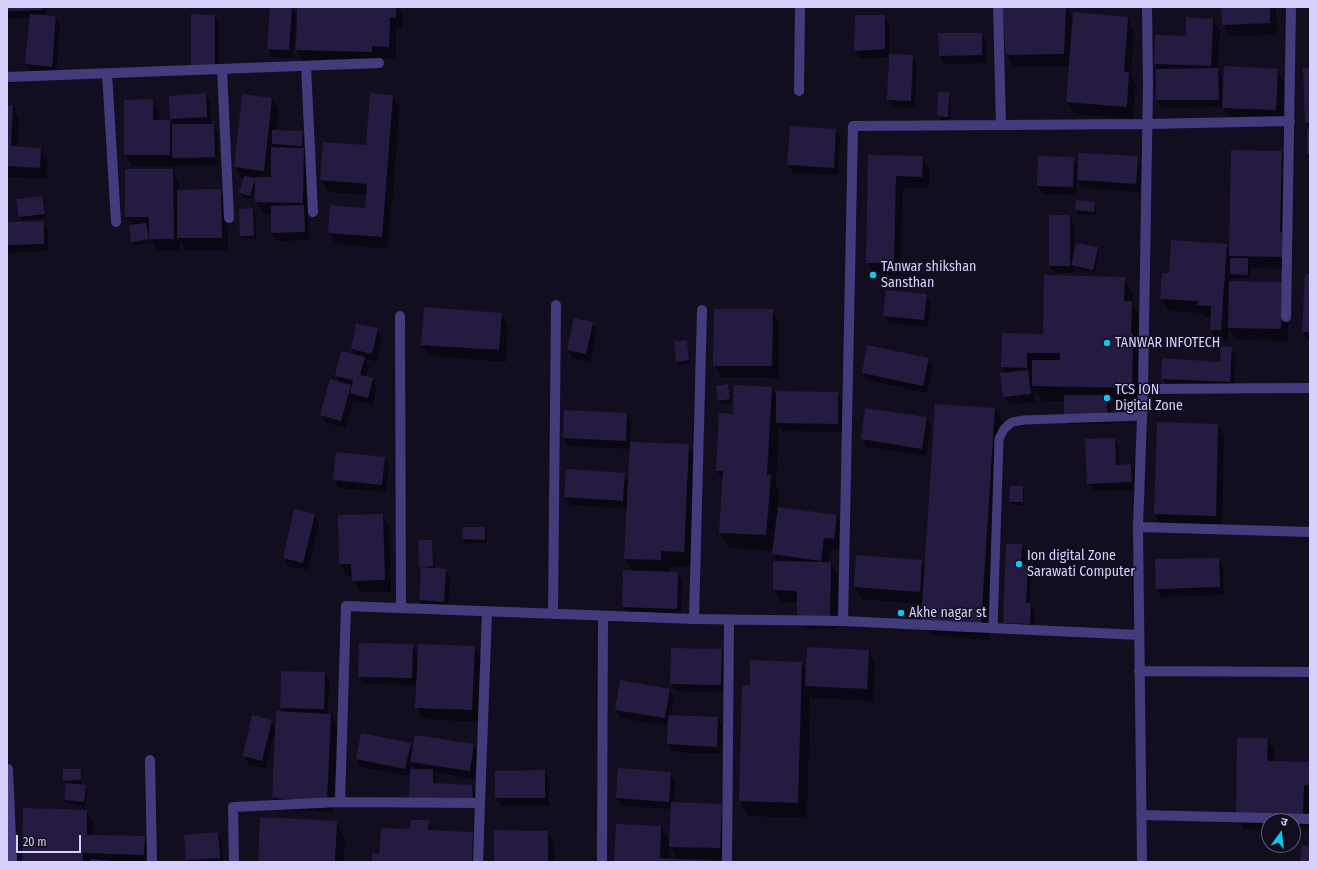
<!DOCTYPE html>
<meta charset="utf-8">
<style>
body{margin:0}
#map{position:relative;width:1317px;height:869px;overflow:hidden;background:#120e20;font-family:"Fira Sans Condensed","Noto Sans Devanagari",sans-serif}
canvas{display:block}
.frame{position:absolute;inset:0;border:8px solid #d7d0fc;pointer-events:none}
.north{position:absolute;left:1261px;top:813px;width:40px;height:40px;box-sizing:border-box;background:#120e20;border:1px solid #615c78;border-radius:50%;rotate:15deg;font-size:11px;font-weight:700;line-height:16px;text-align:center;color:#d7d0fc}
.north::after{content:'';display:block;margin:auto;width:14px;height:18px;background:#0ec9ea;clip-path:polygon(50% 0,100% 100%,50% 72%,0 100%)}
.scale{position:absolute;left:16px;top:835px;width:65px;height:18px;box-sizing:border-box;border:2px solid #d7d0fc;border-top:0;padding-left:5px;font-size:12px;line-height:14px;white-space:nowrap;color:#d7d0fc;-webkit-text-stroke:3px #120e20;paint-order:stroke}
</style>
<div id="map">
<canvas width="1317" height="869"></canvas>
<div class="frame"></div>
<div class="north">उ</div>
<div class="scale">20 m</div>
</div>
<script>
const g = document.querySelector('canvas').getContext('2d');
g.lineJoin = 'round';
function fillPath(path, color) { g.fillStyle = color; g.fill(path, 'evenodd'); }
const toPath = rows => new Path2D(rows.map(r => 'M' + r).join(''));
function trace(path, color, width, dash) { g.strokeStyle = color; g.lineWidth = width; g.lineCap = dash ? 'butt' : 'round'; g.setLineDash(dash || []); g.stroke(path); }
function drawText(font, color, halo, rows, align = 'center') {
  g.font = font + ' "Fira Sans Condensed",sans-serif'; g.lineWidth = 3; g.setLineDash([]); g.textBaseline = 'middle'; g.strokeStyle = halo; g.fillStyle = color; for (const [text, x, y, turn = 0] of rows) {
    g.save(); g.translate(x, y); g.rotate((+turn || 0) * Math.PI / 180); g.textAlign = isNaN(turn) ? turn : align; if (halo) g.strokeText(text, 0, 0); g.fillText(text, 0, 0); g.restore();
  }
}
fillPath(toPath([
 [7,7,46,7,46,16,56,17,60,25,56,74,31,72,26,64,30,18,8,19],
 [271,7,292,8,298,18,298,7,397,7,403,16,402,29,396,29,396,58,304,62,297,50,298,18,296,18,293,58,273,57,268,49],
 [1003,7,1067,7,1072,16,1072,21,1127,18,1134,30,1131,76,1136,85,1133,119,1074,114,1067,102,1070,66,1013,66,1007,55],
 [1222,7,1276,7,1277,35,1229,36,1223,24],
 [192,15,214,16,219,23,219,73,196,73,192,65],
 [884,16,889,24,889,55,912,56,917,64,915,108,893,107,888,100,890,57,860,59,855,51],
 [1213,20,1220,32,1218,70,1222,77,1222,90,1277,70,1284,82,1283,121,1230,119,1223,107,1162,108,1157,100,1157,70,1158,70,1155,64,1187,37],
 [981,34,986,41,986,63,944,64,940,56],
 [1304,69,1310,69,1310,157,1308,154,1310,130,1306,123],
 [939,93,948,93,950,97,950,120,940,120,938,116],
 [205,94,210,102,211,125,214,125,218,133,219,156,176,157,176,159,219,158,219,165,176,165,176,167,132,166,125,154,152,100,159,112,159,121,169,121,172,125,175,125,171,119],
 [393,96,400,108,388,249,336,244,329,232,366,209,367,195,328,192,321,180,367,146],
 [272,99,279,111,276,131,302,132,304,136,303,149,310,161,310,214,308,214,309,240,277,241,272,233,272,214,263,214,256,202,255,188,252,199,243,197,240,193,244,179,242,179,235,167],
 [7,106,13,106,19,118,18,148,41,149,48,161,47,179,7,177],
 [836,130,840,137,838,175,793,173,788,165],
 [1282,152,1289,164,1288,269,1250,268,1250,278,1232,278,1231,282,1288,295,1288,341,1236,340,1229,327,1228,342,1217,341,1211,330,1211,317,1205,317,1203,313,1168,311,1161,299,1170,275,1226,245,1230,252],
 [869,156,922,157,929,169,929,188,903,188,901,275,874,274,867,262],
 [1137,157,1142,165,1140,192,1082,188,1077,179,1077,195,1043,194,1038,186,1073,158,1079,167],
 [172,170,179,182,179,191,221,190,227,202,228,250,185,250,180,241,180,251,157,251,151,240,154,240,153,238,132,241,132,226,126,217],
 [42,197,44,200,46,218,22,220,20,217],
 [1094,203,1096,206,1096,215,1078,214,1076,210],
 [253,209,255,213,256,239,243,239,241,236],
 [1070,216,1074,224,1074,249,1097,248,1099,251,1095,273,1074,269,1074,273,1054,273,1050,266],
 [43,222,48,230,48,251,7,253,7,223],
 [150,240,150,243,134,245,133,243],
 [1310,275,1310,343,1303,331],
 [1124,278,1133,294,1133,305,1140,318,1141,404,1110,403,1111,424,1070,424,1065,416,1065,402,1042,401,1033,386,1035,402,1009,405,1004,397,1006,374,1002,367,1044,335],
 [926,295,931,303,928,327,889,323,884,315],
 [772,310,779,322,779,378,721,377,714,365],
 [501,314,508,326,506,362,429,356,422,344],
 [592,323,597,331,590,362,572,358,568,350],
 [377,329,382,337,377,361,365,359,369,366,366,377,372,379,377,387,372,405,355,401,354,398,346,428,326,423,322,415,340,383,336,375,356,356,352,349],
 [686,341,688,345,690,364,679,365,677,361],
 [1232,348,1236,356,1234,390,1167,386,1162,378,1221,363],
 [928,359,933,367,927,393,867,380,863,373],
 [728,385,730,389,732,403,721,404,719,401],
 [772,388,777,398,837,393,842,401,842,432,782,431,779,427,776,485,780,492,778,508,837,516,844,528,841,550,831,549,829,563,831,563,838,575,837,629,805,628,798,616,798,602,781,602,774,590,778,562,774,554,774,551,729,548,720,532,724,482,717,471,734,416],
 [866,409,926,418,931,426,926,456,866,447,862,439],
 [995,409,1004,424,990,640,931,635,922,620,923,604,861,599,855,587,921,561,926,568],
 [627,414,631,422,630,443,688,445,697,461,693,567,670,567,670,572,677,573,682,581,681,617,628,615,623,607,624,571,633,571,625,559,628,509,570,505,565,497,624,474,629,482,630,449,569,446,564,438],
 [1217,425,1224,436,1222,527,1162,526,1155,514],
 [1114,439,1119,446,1119,465,1131,465,1135,473,1136,490,1093,491,1088,484],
 [337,453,384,458,389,466,386,492,339,488,334,480],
 [1022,487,1024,490,1024,505,1013,505,1010,502],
 [314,515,319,523,308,570,288,566,284,558],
 [383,515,390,527,391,592,360,592,353,580,353,576,347,576,340,564],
 [484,528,487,532,486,543,465,543,463,539],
 [431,541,433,545,434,569,445,570,450,578,448,609,424,608,420,600,422,569,420,566],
 [1021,545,1026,553,1025,566,1027,566,1031,574,1030,604,1035,612,1034,632,1008,631,1004,623],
 [1218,559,1223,567,1224,595,1161,597,1157,589],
 [412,645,418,655,474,647,481,659,478,722,423,719,416,707,417,685,364,684,359,676],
 [722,650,726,658,725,693,676,691,671,684],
 [868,651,875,663,873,701,812,698,810,694,807,818,749,816,740,801,751,686,802,663,806,671],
 [325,673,329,681,328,715,331,715,338,727,333,812,279,810,273,798,276,732,275,731,266,768,248,764,244,756,253,717,271,721,276,730,284,712,281,708],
 [670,690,674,698,671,716,718,718,722,726,721,754,672,752,668,744,669,726,620,718,616,710],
 [1267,739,1274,751,1274,762,1310,763,1310,831,1293,830,1293,821,1269,821,1269,830,1244,829,1237,817],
 [410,744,413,749,473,745,478,753,474,779,434,772,437,778,437,784,472,786,476,794,477,808,411,777,361,767,357,759],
 [412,763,416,770,411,770],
 [80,770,82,774,82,784,76,784,76,785,85,786,87,790,85,806,67,803,65,800,66,784,64,780],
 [619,770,670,773,675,781,674,803,721,805,728,817,727,860,686,858,686,860,714,862,615,862,661,827,670,844,671,809,622,806,617,798],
 [670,845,678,860,669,860],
 [544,771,549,779,549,806,501,806,496,798,496,772],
 [87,811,94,823,93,836,144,837,151,849,150,862,23,862],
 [428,821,434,831,472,833,481,849,481,862,373,862,411,830],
 [336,822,345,837,344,862,259,862],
 [548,832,554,844,554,862,495,862],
 [218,833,222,841,224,862,188,862,187,859]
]), '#0007');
fillPath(toPath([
 [7,7,42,7,42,10,7,11],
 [270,7,292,7,289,50,267,49],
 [297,7,396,7,396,18,390,17,389,47,372,46,372,52,296,50],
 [1002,7,1066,7,1064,54,1006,55],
 [1221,7,1270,7,1270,23,1222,25],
 [1073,12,1128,17,1124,72,1129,72,1127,107,1066,102],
 [30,14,56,16,52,67,25,64],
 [191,14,215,15,215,65,191,65],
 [855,15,885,15,885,49,854,51],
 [1186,17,1213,19,1211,66,1154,64,1155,35,1186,36],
 [938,33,982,33,982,55,939,56],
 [889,54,913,55,911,101,887,100],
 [1224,66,1278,69,1276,110,1222,108],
 [1218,68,1219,100,1156,100,1156,69],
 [1303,68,1310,68,1310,123,1305,123],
 [938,92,949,92,948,117,937,116],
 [206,93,207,117,170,119,169,96],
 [370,93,393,95,382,237,328,233,330,205,365,208,367,184,320,180,323,142,366,145],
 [242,94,272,98,264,171,234,167],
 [153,99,153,120,170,120,170,155,124,155,124,100],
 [7,105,13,106,11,146,41,148,40,168,7,166],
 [172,124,214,124,215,157,172,158],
 [790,126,836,129,834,168,787,165],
 [1307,129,1310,129,1310,154,1307,154],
 [272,130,303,131,302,146,272,144],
 [271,147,304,148,303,203,255,202,255,179,250,196,239,193,244,176,255,178,255,177,271,177],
 [1231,150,1282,151,1280,232,1282,232,1282,257,1229,256],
 [1079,153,1138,156,1136,184,1077,180],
 [868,155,923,156,922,177,896,176,894,263,866,263],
 [1038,156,1074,157,1073,187,1037,186],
 [125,169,173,169,174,239,149,239,149,217,125,217],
 [221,189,222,238,177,238,177,190],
 [42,196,45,214,19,217,16,199],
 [1076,200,1095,202,1094,212,1075,210],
 [304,205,305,232,271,233,271,206],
 [253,208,254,236,240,236,239,209],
 [1049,215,1070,215,1070,266,1049,266],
 [44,221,44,244,7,245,7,222],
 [146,223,149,239,131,242,129,225],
 [1171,240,1227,244,1221,330,1210,330,1211,306,1197,305,1198,301,1160,299,1162,273,1169,273],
 [1076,243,1098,247,1093,270,1071,265],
 [1230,258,1248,258,1248,275,1230,274],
 [1305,274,1310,274,1310,332,1302,332],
 [1044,275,1125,277,1124,301,1132,301,1131,333,1133,333,1132,388,1032,386,1032,360,1060,360,1060,353,1027,353,1027,368,1001,367,1002,333,1043,334],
 [1229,281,1282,282,1281,329,1228,328],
 [886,290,927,294,924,320,883,316],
 [424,307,502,313,499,350,421,345],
 [714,309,773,309,772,366,713,366],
 [574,318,593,322,586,354,567,350],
 [356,324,378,328,372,354,351,349],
 [687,340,689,360,676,362,674,342],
 [867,345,929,358,923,386,862,373],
 [1221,346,1232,347,1230,382,1161,379,1162,358,1220,362],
 [341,351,365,357,360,375,373,378,368,398,350,393,353,380,335,376],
 [1028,370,1031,394,1003,397,1000,373],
 [330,379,351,385,341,421,320,415],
 [728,384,730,399,718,401,716,386],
 [734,385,772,387,767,475,771,475,766,535,719,533,723,471,716,471,719,413,733,414],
 [776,391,838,392,838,424,776,423],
 [1064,395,1107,395,1107,417,1064,416],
 [935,404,995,408,981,624,921,620],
 [865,408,927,417,922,449,861,439],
 [564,410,627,413,626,441,563,438],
 [1157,422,1218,424,1216,516,1154,514],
 [1115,438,1116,465,1131,464,1132,482,1087,484,1085,439],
 [630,442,689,444,684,552,661,551,661,560,624,559],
 [336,452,385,457,382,485,333,480],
 [566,469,625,473,623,501,564,497],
 [1010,486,1023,486,1023,502,1009,502],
 [778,507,837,515,834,539,824,538,821,561,772,554],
 [294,509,315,514,303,563,283,558],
 [383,514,385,580,352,581,351,564,339,564,338,515],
 [463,527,485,527,485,540,462,539],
 [418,540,432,540,433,566,419,567],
 [1006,544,1022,544,1021,565,1028,565,1026,603,1031,603,1030,624,1003,623],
 [856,555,922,560,920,592,854,587],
 [1219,558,1220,587,1156,589,1155,559],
 [773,561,831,562,830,617,797,616,797,591,773,590],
 [421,567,446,569,444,602,419,600],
 [623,570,678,572,677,609,622,607],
 [359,643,413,644,412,678,358,677],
 [418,644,475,646,472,710,415,708],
 [807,647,869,650,867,689,805,686],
 [671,648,722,649,721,685,670,684],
 [750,660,802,662,798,803,739,801,742,685,750,685],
 [281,671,325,672,324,709,280,708],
 [620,680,670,689,665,718,615,710],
 [276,711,331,714,327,801,272,798],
 [252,715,272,720,262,761,243,756],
 [668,715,718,717,717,747,667,744],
 [361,733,411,743,405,769,356,759],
 [415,735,474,744,470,771,410,762],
 [1237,738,1268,738,1267,761,1310,762,1310,785,1304,785,1303,819,1236,818],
 [618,768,671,772,669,802,616,798],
 [63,769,81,769,81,780,63,781],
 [410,769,433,769,433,783,472,785,473,800,409,798],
 [545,770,545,798,495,798,495,771],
 [66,783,86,785,84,802,64,800],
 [671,802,722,804,720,848,669,847],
 [23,808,87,810,87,835,145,836,144,855,83,853,83,862,22,862],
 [260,817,337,821,335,862,258,862],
 [411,820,429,820,428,830,473,832,472,862,372,862,372,853,379,854,381,828,410,829],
 [616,824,661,826,660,858,714,861,714,862,614,862],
 [494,830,548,831,548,862,494,862],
 [218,832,220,858,186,860,184,835],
 [1302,845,1310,846,1310,862,1300,862],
 [91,859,111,861,111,862,90,862]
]), '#251b40');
trace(toPath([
 [993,628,999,439,1004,429,1012,422,1024,420,1141,416]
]), '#423c7c', 9);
trace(toPath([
 [998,7,1001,125],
 [306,66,313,212],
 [222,69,229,218],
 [107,73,116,222],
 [7,77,379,63],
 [799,91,800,7],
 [400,316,401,608],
 [1286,317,1291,7],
 [1143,389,1310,388],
 [1138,527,1310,532],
 [553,614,556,305],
 [694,619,702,310],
 [843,621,853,126,1147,124,1290,121],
 [1139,671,1310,672],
 [150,760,152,862],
 [8,769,12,862],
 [340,802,346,606,694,619,843,621,1139,635],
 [480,803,487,612],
 [1141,815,1310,819],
 [234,862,233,807,340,802,480,803,478,862],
 [602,862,603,616],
 [727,862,729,620],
 [1142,862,1138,527,1143,389,1148,85,1147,7]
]), '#423c7c', 10);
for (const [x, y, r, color] of [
 [873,275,4,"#0ec9ea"],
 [1107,343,4,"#0ec9ea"],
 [1107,398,4,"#0ec9ea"],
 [1019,564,4,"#0ec9ea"],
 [901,613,4,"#0ec9ea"]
]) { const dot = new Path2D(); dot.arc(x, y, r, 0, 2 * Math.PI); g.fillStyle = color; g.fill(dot); trace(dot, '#120e20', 1.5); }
drawText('14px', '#d7d0fc', '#120e20', [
 ["TAnwar shikshan",881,267],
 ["Sansthan",881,283],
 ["TANWAR INFOTECH",1115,343],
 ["TCS ION",1115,390],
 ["Digital Zone",1115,406],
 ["Ion digital Zone",1027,556],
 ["Sarawati Computer",1027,572],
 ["Akhe nagar st",909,613]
], 'left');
</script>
